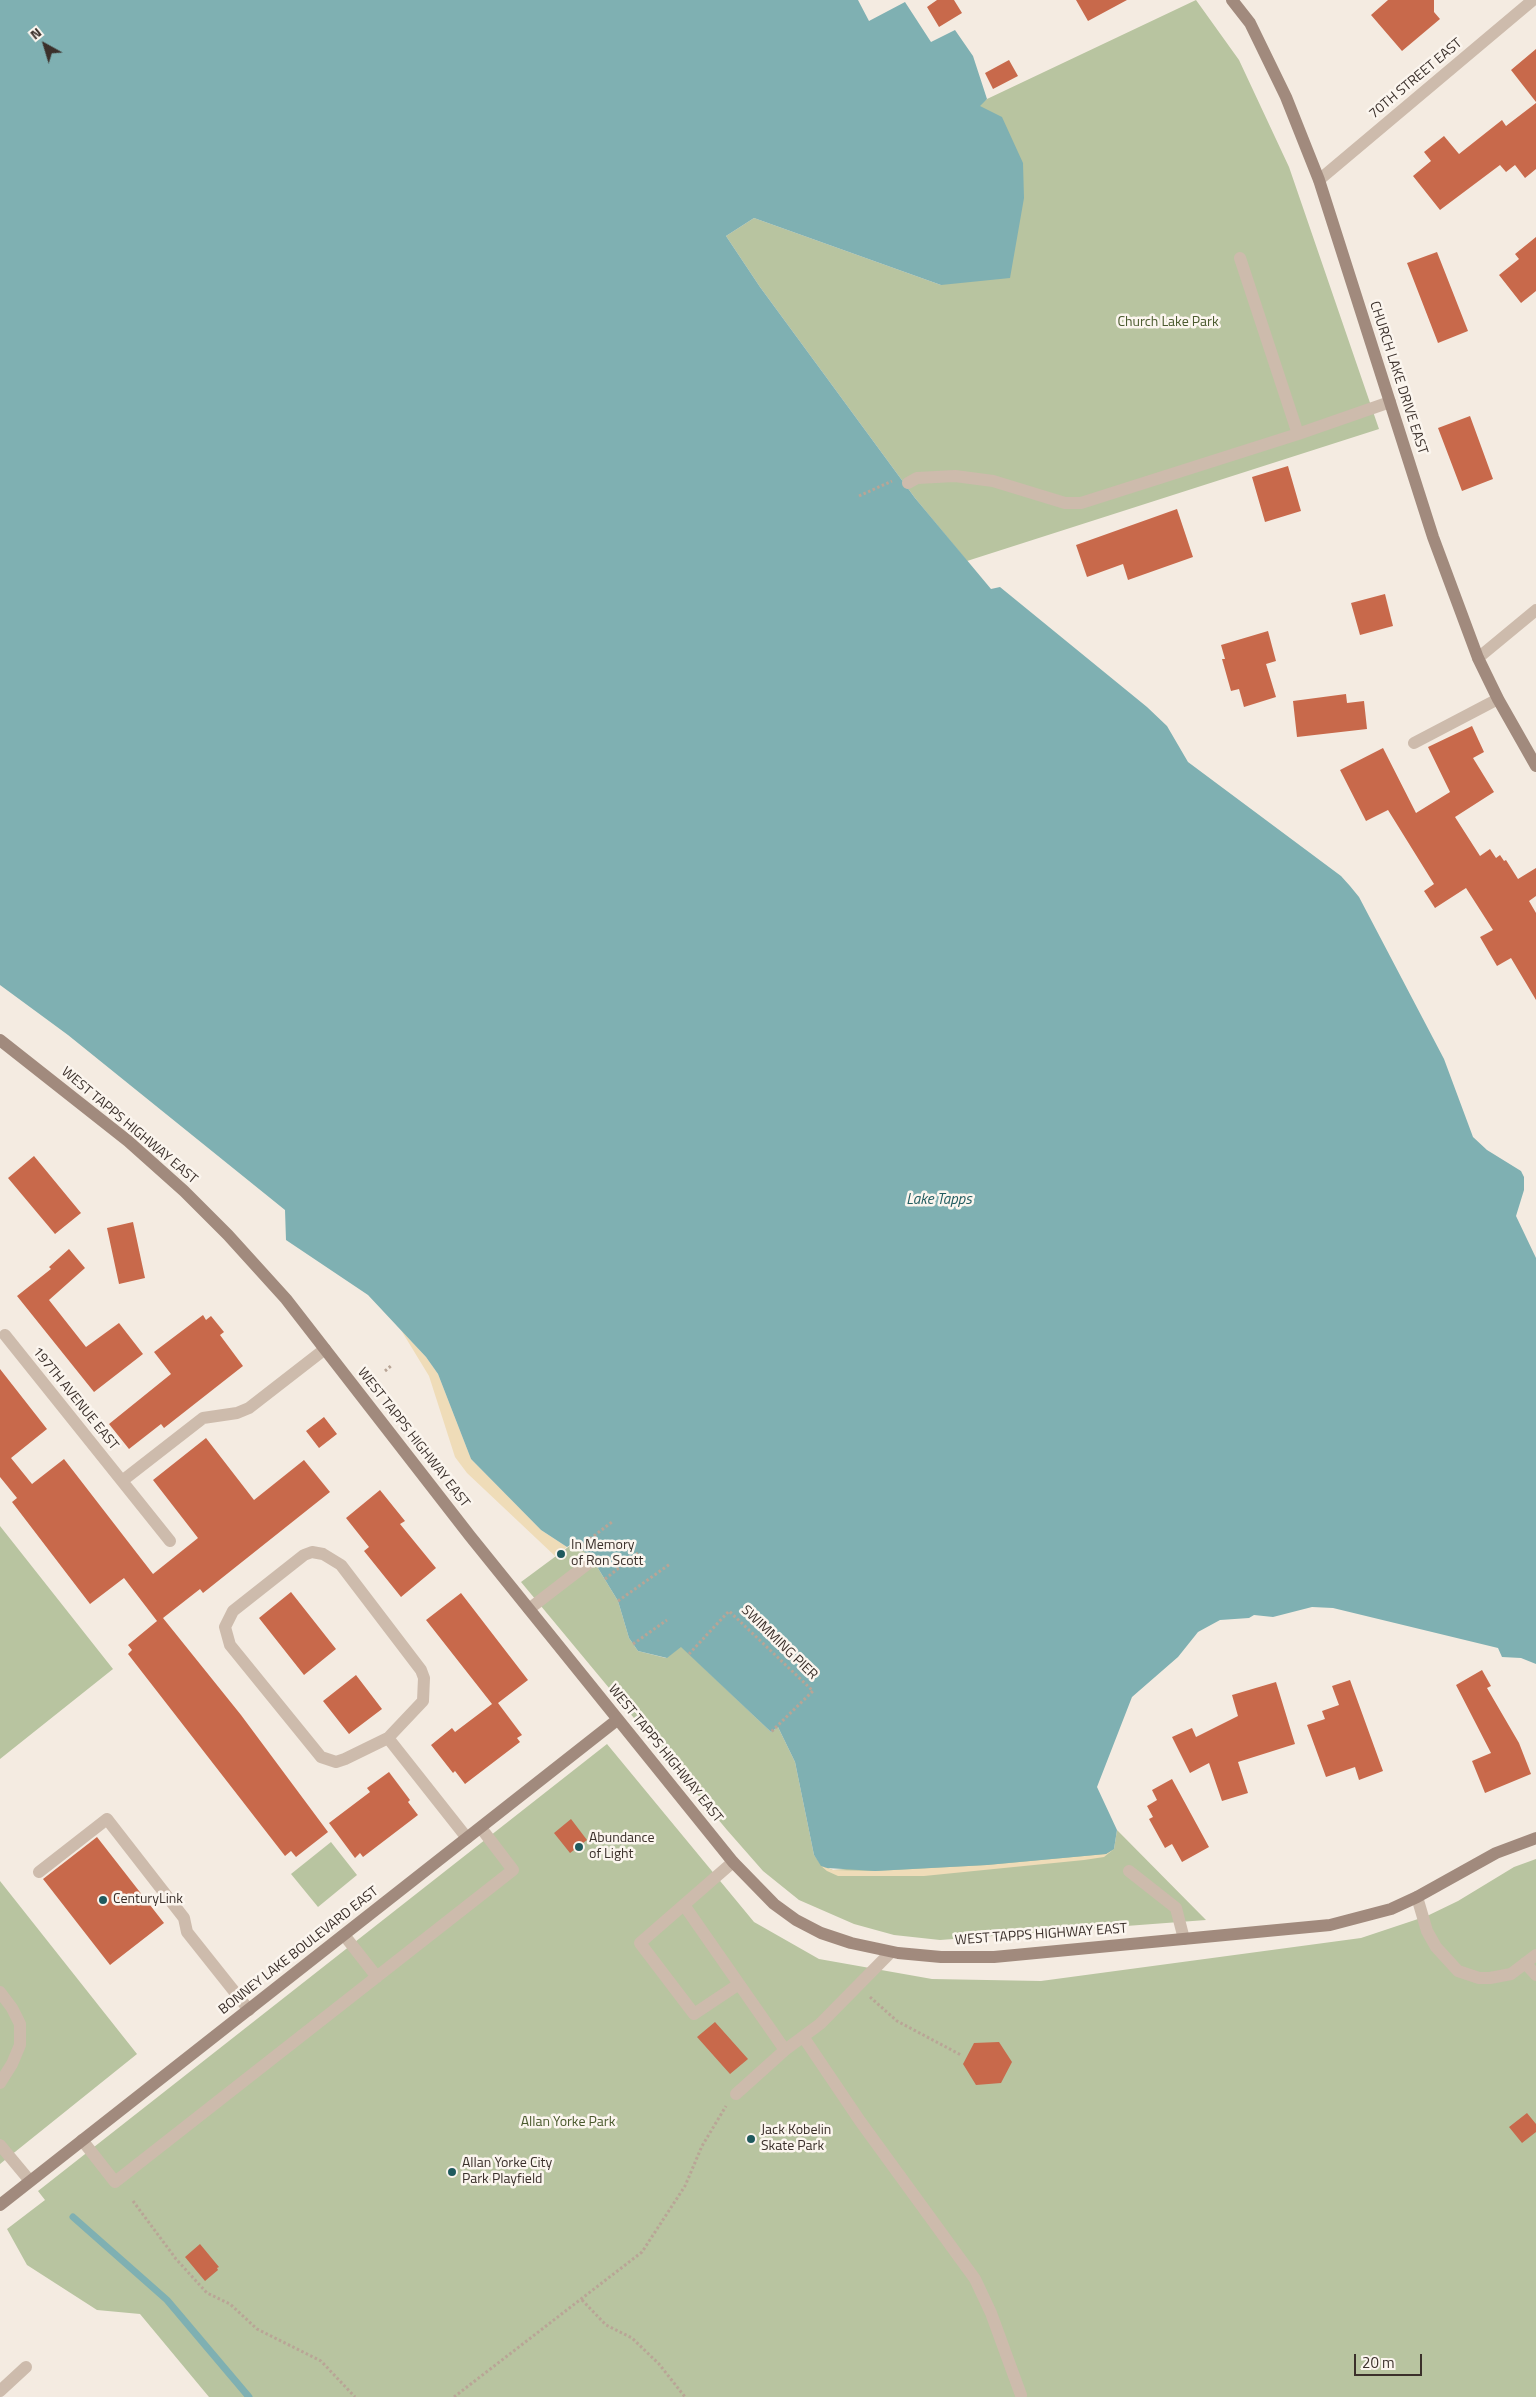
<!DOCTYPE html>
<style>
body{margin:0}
#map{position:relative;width:1536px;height:2397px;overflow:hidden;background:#f4ebe1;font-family:"Titillium Web",sans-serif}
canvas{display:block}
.north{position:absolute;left:20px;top:20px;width:50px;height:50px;-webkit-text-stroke:4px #fbf5ee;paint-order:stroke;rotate:321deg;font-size:14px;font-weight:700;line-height:20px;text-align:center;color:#3b302b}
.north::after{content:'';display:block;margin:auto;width:18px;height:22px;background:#3b302b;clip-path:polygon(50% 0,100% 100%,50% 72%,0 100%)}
.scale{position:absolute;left:1354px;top:2354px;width:68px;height:22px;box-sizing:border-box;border:2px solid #3b302b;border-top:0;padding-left:6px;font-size:15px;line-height:18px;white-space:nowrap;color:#3b302b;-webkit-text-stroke:4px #fbf5ee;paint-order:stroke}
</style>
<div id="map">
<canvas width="1536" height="2397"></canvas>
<div class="north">N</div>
<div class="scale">20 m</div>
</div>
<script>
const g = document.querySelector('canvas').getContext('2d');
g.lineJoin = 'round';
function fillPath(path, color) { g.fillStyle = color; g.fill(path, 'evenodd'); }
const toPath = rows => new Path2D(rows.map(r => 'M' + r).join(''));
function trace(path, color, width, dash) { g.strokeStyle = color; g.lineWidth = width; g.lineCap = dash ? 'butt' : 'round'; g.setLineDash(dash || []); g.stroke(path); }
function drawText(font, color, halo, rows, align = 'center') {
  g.font = font + ' "Titillium Web",sans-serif'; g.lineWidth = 5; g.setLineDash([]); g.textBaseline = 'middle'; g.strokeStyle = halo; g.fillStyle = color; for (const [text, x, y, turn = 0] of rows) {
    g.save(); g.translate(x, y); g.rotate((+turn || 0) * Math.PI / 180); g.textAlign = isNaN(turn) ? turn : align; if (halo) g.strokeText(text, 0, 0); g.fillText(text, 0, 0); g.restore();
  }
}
fillPath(toPath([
 [1196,0,1239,60,1289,167,1379,429,967,561,915,498,760,287,726,236,754,218,941,285,979,105,987,99],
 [0,1526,113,1669,0,1759],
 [575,1542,593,1560,618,1601,629,1638,638,1651,666,1658,681,1646,771,1732,778,1727,795,1762,814,1855,822,1866,833,1870,1114,1849,1117,1830,1206,1920,940,1940,894,1935,854,1924,799,1900,763,1871,727,1830,521,1582],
 [607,1744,754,1922,819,1959,932,1979,1041,1981,1361,1938,1427,1916,1458,1901,1514,1867,1536,1859,1536,2397,209,2397,140,2314,97,2310,27,2265,7,2229,45,2200,38,2191],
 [331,1842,357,1875,318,1907,291,1874],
 [0,1881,137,2054,0,2164]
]), '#b8c4a0');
fillPath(toPath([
 [401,1330,426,1357,438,1374,471,1459,541,1530,567,1547,555,1556,467,1473,455,1457,429,1376],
 [1114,1849,1104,1857,1084,1860,924,1876,838,1876,827,1871,821,1866,833,1870,875,1871,987,1865,1106,1854]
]), '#efdcb8');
fillPath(toPath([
 [0,0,858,0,869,21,905,2,931,42,955,30,973,56,987,99,980,106,1002,117,1023,163,1024,198,1010,278,941,285,754,218,726,236,760,287,915,498,991,589,1000,587,1147,707,1167,726,1188,762,1341,876,1350,886,1359,897,1444,1059,1473,1137,1487,1150,1521,1171,1524,1177,1524,1190,1516,1216,1536,1258,1536,1664,1521,1658,1502,1657,1498,1648,1333,1608,1312,1607,1273,1617,1254,1615,1249,1618,1220,1620,1198,1632,1178,1657,1132,1697,1097,1787,1117,1830,1114,1849,1106,1854,987,1865,875,1871,827,1868,821,1866,814,1855,795,1762,778,1727,771,1732,681,1647,667,1658,638,1651,629,1638,618,1601,593,1560,575,1542,567,1547,541,1530,471,1459,438,1374,426,1357,368,1295,286,1240,285,1210,68,1035,0,985]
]), '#7fb0b2');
trace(toPath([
 [73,2217,167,2300,249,2397]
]), '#7fb0b2', 7);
fillPath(toPath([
 [937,0,954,0,962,13,939,27,927,7],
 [1076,0,1127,0,1088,21],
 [1388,0,1434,0,1434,12,1440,19,1402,51,1371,15],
 [1536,49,1536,102,1511,70],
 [1009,60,1018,76,993,89,985,73],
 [1536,103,1536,169,1525,178,1515,165,1506,172,1500,165,1440,210,1413,176,1431,161,1424,152,1444,136,1459,154,1502,120,1506,126],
 [1536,237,1536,291,1521,303,1499,275,1519,259,1515,254],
 [1437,252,1468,331,1438,343,1407,263],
 [1470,416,1493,479,1462,491,1438,428],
 [1288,466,1301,511,1265,522,1252,477],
 [1177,509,1193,557,1128,580,1123,564,1087,577,1076,545],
 [1385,594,1393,626,1360,635,1351,603],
 [1268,631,1276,661,1266,664,1276,697,1244,707,1239,689,1231,691,1222,659,1225,659,1221,645],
 [1346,694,1347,703,1364,701,1367,729,1297,737,1293,701],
 [1472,726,1484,752,1473,758,1494,792,1455,817,1480,856,1490,849,1496,858,1500,855,1504,861,1506,860,1518,879,1536,868,1536,896,1529,901,1536,913,1536,1000,1511,958,1497,966,1480,937,1493,930,1466,888,1435,908,1424,891,1434,884,1388,810,1366,821,1340,770,1383,748,1416,813,1450,792,1428,747],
 [34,1156,81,1213,55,1234,8,1178],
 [133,1222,145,1278,119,1284,107,1228],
 [69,1249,85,1268,49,1300,86,1347,119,1323,143,1354,94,1392,17,1296,51,1269,49,1267],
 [203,1315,206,1320,211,1316,224,1332,220,1335,243,1366,164,1428,161,1424,129,1449,109,1424,171,1374,154,1352],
 [0,1369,47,1429,11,1458,32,1484,64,1459,153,1574,198,1538,153,1480,206,1438,254,1500,304,1460,330,1492,203,1593,200,1589,163,1618,241,1715,328,1832,296,1857,291,1851,285,1856,128,1654,132,1650,128,1645,157,1621,124,1578,90,1604,12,1502,17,1498,0,1477],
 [324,1417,337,1434,319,1448,306,1431],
 [380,1490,405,1521,400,1524,436,1568,401,1597,364,1551,369,1547,346,1518],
 [291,1592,336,1649,304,1675,259,1618],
 [461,1593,528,1680,498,1703,522,1735,517,1738,520,1742,465,1784,455,1771,453,1773,431,1745,452,1728,455,1732,492,1704,426,1620],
 [1482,1670,1491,1686,1487,1688,1519,1743,1531,1774,1485,1793,1472,1761,1491,1753,1456,1685],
 [356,1675,382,1709,349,1734,323,1701],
 [1350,1680,1383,1771,1359,1780,1355,1767,1326,1777,1307,1725,1325,1719,1322,1711,1339,1705,1332,1686],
 [1276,1682,1295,1744,1238,1762,1248,1793,1222,1801,1209,1763,1190,1773,1172,1737,1192,1728,1196,1737,1238,1716,1232,1695],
 [389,1772,410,1800,408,1802,418,1815,363,1857,360,1853,355,1858,329,1823,370,1792,367,1788],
 [1172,1779,1209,1847,1182,1862,1172,1844,1165,1848,1149,1819,1153,1817,1147,1806,1157,1800,1152,1790],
 [571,1819,587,1840,570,1853,554,1833],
 [97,1837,164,1923,110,1965,43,1879],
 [715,2022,748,2059,730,2074,697,2037],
 [999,2042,1012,2062,1001,2083,976,2085,963,2064,974,2043],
 [1527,2113,1536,2124,1536,2132,1522,2143,1509,2127],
 [200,2244,219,2267,217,2268,218,2270,205,2281,185,2257]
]), '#c8694b');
trace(toPath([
 [859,496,892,481],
 [385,1371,392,1365],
 [582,1545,612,1522],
 [605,1579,638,1553],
 [618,1601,670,1564],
 [633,1644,667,1620],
 [689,1654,729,1611,813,1691,771,1732],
 [870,1997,897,2021,961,2055],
 [133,2201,176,2259,207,2293,230,2304,257,2329,321,2361,355,2397],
 [582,2300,606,2325,632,2338,659,2364,685,2397],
 [454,2397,642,2252,685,2186,702,2146,726,2106]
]), '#b9a596', 3, [2.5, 2.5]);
trace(toPath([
 [1240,258,1298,434,1390,402],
 [908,483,917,478,955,476,993,481,1065,503,1081,503,1298,434],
 [1414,743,1498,699],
 [529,1609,590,1562],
 [388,1738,345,1759,336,1762,321,1757,230,1645,225,1627,233,1611,304,1555,312,1552,323,1554,341,1565,421,1670,424,1678,423,1701,388,1738,467,1838],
 [733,1862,640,1943,694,2014,739,1984],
 [1129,1871,1176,1908,1184,1939],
 [39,1872,107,1819,184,1918,187,1932,249,2010],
 [1417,1897,1427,1931,1436,1947,1458,1971,1479,1978,1490,1978,1511,1974,1536,1955],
 [684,1905,785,2050,820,2024,891,1952],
 [344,1935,377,1977],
 [1525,1963,1536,1975],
 [0,1992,12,2008,20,2024,20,2045,12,2064,0,2083],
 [804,2038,860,2121,975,2279,991,2313,1021,2395],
 [736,2094,785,2050],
 [82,2140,115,2182,513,1870,481,1828],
 [0,2145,30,2181],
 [0,2391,26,2367]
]), '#cdbbac', 12);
trace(toPath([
 [1319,180,1533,0],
 [1478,658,1536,610],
 [5,1335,170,1541],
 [122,1481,203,1418,237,1413,249,1408,325,1349]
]), '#cdbbac', 12);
trace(toPath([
 [1232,0,1250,23,1286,97,1319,180,1433,537,1478,658,1498,699,1536,766],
 [0,1040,128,1141,184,1191,228,1235,286,1299,470,1536,733,1862,774,1904,796,1920,821,1933,851,1943,898,1953,941,1957,994,1957,1330,1925,1391,1909,1417,1897,1496,1853,1536,1838],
 [0,2205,617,1720]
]), '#a18a7d', 12);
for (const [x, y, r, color] of [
 [561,1554,5,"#1f5a5e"],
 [579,1847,5,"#1f5a5e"],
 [103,1900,5,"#1f5a5e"],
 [751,2139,5,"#1f5a5e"],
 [452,2172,5,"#1f5a5e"]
]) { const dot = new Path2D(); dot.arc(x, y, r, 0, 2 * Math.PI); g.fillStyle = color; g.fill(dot); trace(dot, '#fbf5ee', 2); }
drawText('14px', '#3b302b', '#fbf5ee', [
 ["70TH STREET EAST",1416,79,-40],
 ["CHURCH LAKE DRIVE EAST",1398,378,72],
 ["WEST TAPPS HIGHWAY EAST",129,1126,40],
 ["197TH AVENUE EAST",75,1399,51],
 ["WEST TAPPS HIGHWAY EAST",413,1438,52],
 ["SWIMMING PIER",779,1643,44],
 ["WEST TAPPS HIGHWAY EAST",665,1754,51],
 ["WEST TAPPS HIGHWAY EAST",1041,1935,-4],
 ["BONNEY LAKE BOULEVARD EAST",299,1951,-38]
]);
drawText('14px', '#4a5a2e', '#fbf5ee', [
 ["Church Lake Park",1168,323],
 ["Allan Yorke Park",568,2123]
]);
drawText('14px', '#3b302b', '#fbf5ee', [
 ["In Memory",571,1546],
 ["of Ron Scott",571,1562],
 ["Abundance",589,1839],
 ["of Light",589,1855],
 ["CenturyLink",113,1900],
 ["Jack Kobelin",761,2131],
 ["Skate Park",761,2147],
 ["Allan Yorke City",462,2164],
 ["Park Playfield",462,2180]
], 'left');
drawText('italic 15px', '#1f5a5e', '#fbf5ee', [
 ["Lake Tapps",939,1200]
]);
</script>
